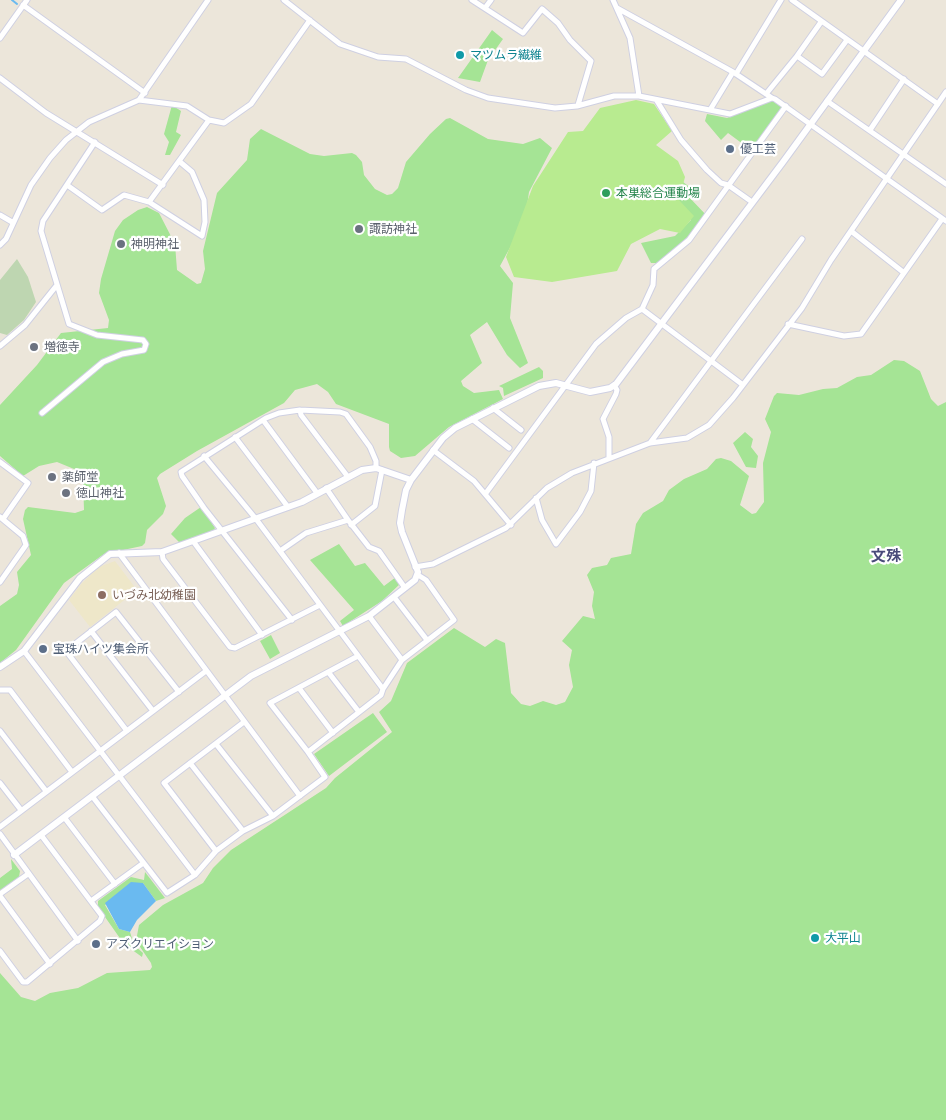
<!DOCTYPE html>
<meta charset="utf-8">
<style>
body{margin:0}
canvas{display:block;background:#ece6da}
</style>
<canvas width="946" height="1120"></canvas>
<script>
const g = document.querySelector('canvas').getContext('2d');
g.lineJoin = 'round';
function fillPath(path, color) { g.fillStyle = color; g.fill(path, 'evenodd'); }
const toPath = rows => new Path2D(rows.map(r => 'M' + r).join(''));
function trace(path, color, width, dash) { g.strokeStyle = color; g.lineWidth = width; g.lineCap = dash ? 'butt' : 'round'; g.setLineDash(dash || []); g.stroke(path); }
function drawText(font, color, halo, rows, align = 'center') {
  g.font = font + ' "Public Sans","Noto Sans JP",sans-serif'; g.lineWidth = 4.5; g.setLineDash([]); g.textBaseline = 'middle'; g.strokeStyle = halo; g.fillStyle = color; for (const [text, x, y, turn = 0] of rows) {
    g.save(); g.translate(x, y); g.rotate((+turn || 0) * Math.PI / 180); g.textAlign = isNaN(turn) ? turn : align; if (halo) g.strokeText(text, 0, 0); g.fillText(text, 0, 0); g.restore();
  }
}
fillPath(toPath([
 [115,561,137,590,90,627,69,600,81,584,99,567]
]), '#eee7c9');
fillPath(toPath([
 [492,30,503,39,488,60,480,82,458,78],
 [769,101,773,101,783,108,751,150,728,133,721,140,705,121,707,114,727,118],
 [172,105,181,111,176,132,181,135,170,155,165,155,169,142,164,134],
 [450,118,488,139,523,144,540,138,552,148,529,192,525,220,500,266,513,283,510,318,528,363,520,368,507,355,487,322,470,335,482,363,461,381,463,386,474,393,499,390,503,399,449,427,415,456,401,458,390,451,389,447,389,424,336,404,328,392,317,384,295,390,284,403,197,451,160,474,157,478,166,506,163,514,147,530,145,543,142,546,104,554,64,583,16,650,0,663,0,606,17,594,19,585,17,572,31,555,23,519,25,510,28,507,75,513,84,510,83,479,79,471,57,462,39,466,23,476,0,456,0,405,37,365,61,333,108,328,109,320,99,293,101,279,115,231,123,220,138,210,147,207,159,213,175,244,177,270,197,284,201,283,205,269,203,251,217,193,247,160,250,139,261,129,310,154,324,156,352,153,356,155,362,162,364,175,375,189,387,195,392,194,398,188,406,162,430,134,446,119],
 [683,182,691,188,688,196,708,217,661,263,651,263,641,243,675,236,691,220,676,206],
 [894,360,904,361,920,371,931,399,938,406,946,402,946,1120,0,1120,0,973,21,997,35,1001,50,993,78,988,107,973,150,970,152,967,151,963,136,941,139,925,163,905,203,883,213,868,231,850,326,788,335,778,392,732,379,712,391,701,407,663,454,628,485,647,496,639,505,643,511,693,521,704,530,706,543,701,556,705,565,702,573,687,569,665,572,650,562,641,583,616,595,619,592,606,594,592,587,575,592,568,607,565,611,558,631,554,636,524,643,513,663,501,669,490,684,479,707,469,716,459,721,458,731,461,749,476,740,505,752,514,756,513,764,502,763,463,771,432,765,419,774,396,777,393,799,395,823,389,837,388,857,377,871,375],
 [539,367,543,371,543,378,504,396,503,388,499,386],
 [745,432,753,439,751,447,758,456,756,468,746,467,733,443],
 [201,507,215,528,213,531,180,543,171,534,185,518],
 [339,544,355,566,365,563,384,586,396,577,401,583,382,601,343,626,340,621,354,610,310,560],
 [271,635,280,653,270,659,260,641],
 [373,713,387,732,329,776,314,754],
 [11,859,20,871,19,877,0,892,0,878,12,869],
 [145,872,165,898,156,901,143,883,105,905,119,929,130,932,134,945,143,953,142,957,124,944,98,907,98,901,131,877,144,880]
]), '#a5e495');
fillPath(toPath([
 [17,259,28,277,36,302,24,320,7,335,0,333,0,280]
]), '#bed6b1');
fillPath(toPath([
 [636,100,654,104,672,131,656,145,678,161,685,177,679,200,694,216,680,233,660,229,631,244,617,271,552,282,514,277,506,257,533,186,568,132,583,131,600,108]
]), '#b8eb90');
fillPath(toPath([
 [131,882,143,883,156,901,137,920,130,932,119,929,105,903]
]), '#6abaf0');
trace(toPath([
 [12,0,17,4]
]), '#6abaf0', 2);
const minor = toPath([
 [284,0,340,44,378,57,406,59,466,90,488,98,555,108,577,106,614,96,639,96,730,114,772,98,775,99,946,221],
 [472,0,523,33,542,9,558,23,570,40,591,61,578,105],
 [613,0,630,38,639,96],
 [792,0,938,104],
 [23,5,145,93],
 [485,8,491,0],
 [617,8,733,72,772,98],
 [0,38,27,0],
 [797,56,822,74,847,40],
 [736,74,781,0],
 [0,78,46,113,163,185],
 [766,94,797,56,821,22],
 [139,100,187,106,209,120,224,123,251,104,310,20],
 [657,101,681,140,707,170,721,183,728,185,752,202],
 [827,101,946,184],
 [710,110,733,72],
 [870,130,904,79],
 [67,185,102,210,124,195,149,202,202,236,205,222,204,200,192,172,179,161],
 [149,202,209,120],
 [0,215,12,222],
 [851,231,903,272],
 [0,245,6,239,31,185,50,158,66,140,89,122,139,100,208,0],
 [642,309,743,385],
 [788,324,844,336,861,334,942,219],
 [0,346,25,325,57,285],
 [493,408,521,430],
 [300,410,340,412,346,414,370,447,376,461,376,468],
 [42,413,103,362,122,354,144,350,146,344,143,340,97,335,69,324,41,231,43,221,95,142],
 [472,419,509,448],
 [263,420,317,493],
 [235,437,288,507],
 [650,443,802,239],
 [433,450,474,481,511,525],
 [609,457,609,437,603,419,616,394,617,390,614,385],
 [0,462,28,483,3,519],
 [326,488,348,520,369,547,379,551,405,588],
 [486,493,596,344,626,318,642,309,653,285,654,269,689,240,786,106],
 [536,498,542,520,556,544,580,512,591,491,594,463],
 [0,517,23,536,26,545,0,582],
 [351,525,375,506,382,470],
 [193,541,262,635],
 [280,551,306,533,348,520],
 [162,552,163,559,230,647,235,648,320,605],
 [119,553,300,796],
 [415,567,433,564,506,528,547,488,572,473,650,443,687,438,709,425,733,398,802,308,831,260,946,92],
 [394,597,427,640],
 [369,616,402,660],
 [292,620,204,508,182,476,181,472,266,418,279,413,300,410,301,415,348,477],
 [91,631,153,711],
 [24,651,195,875],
 [329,673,359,712],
 [299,688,333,733],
 [383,689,402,660,454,620,426,580,418,575],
 [0,690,10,690,72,772],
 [0,731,46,791],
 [127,731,66,651,116,612,179,692],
 [216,744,273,816],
 [308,752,270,703,358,656],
 [190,763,243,831],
 [0,783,21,810],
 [92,796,167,893,195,875,216,851,243,831,273,816,325,777,308,752,381,695,383,689,256,519,204,456],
 [64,817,115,884],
 [0,827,206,671],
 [0,834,78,941],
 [216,851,164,783,244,722],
 [0,894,28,874],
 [0,896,50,964],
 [91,901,142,864],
 [0,951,23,982,27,982,100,921,102,916,41,835]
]);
const tertiary = toPath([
 [0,667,24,651,80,578,110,554,162,552,193,541,302,502,362,470,376,468,411,480],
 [14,855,251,676,369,616,415,580,418,572,402,532,400,523,402,510,406,490,411,480,443,438,455,428,539,386,556,383,590,392,610,388,616,384,783,162,901,0]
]);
trace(minor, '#cfd0e2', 7);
trace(tertiary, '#cfd0e2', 8);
trace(minor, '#fff', 5);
trace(tertiary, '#fff', 6);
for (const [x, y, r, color] of [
 [460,55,5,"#0f9aa8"],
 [730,149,5,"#5c6f8a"],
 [606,193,5,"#2e9e5b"],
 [359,229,5,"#6b7280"],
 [121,244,5,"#6b7280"],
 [34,347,5,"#6b7280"],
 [52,477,5,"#6b7280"],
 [66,493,5,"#6b7280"],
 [102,595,5,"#8d6e63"],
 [43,649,5,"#5c6f8a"],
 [815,938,5,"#0f9aa8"],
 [96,944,5,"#5c6f8a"]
]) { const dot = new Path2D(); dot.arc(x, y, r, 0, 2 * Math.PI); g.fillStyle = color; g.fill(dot); trace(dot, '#fff', 2); }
drawText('12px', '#0d838f', '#fff', [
 ["マツムラ繊維",470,55],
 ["大平山",825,938]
], 'left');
drawText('12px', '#4e5e75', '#fff', [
 ["優工芸",740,149],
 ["宝珠ハイツ集会所",53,649],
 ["アズクリエイション",106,944]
], 'left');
drawText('12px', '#27864d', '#fff', [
 ["本巣総合運動場",616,193]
], 'left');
drawText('12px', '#5b616d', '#fff', [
 ["諏訪神社",369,229],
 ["神明神社",131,244],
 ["増徳寺",44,347],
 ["薬師堂",62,477],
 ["徳山神社",76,493]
], 'left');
drawText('12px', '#785e54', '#fff', [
 ["いづみ北幼稚園",112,595]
], 'left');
drawText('bold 15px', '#494b7a', '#fff', [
 ["文殊",886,556]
]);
</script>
